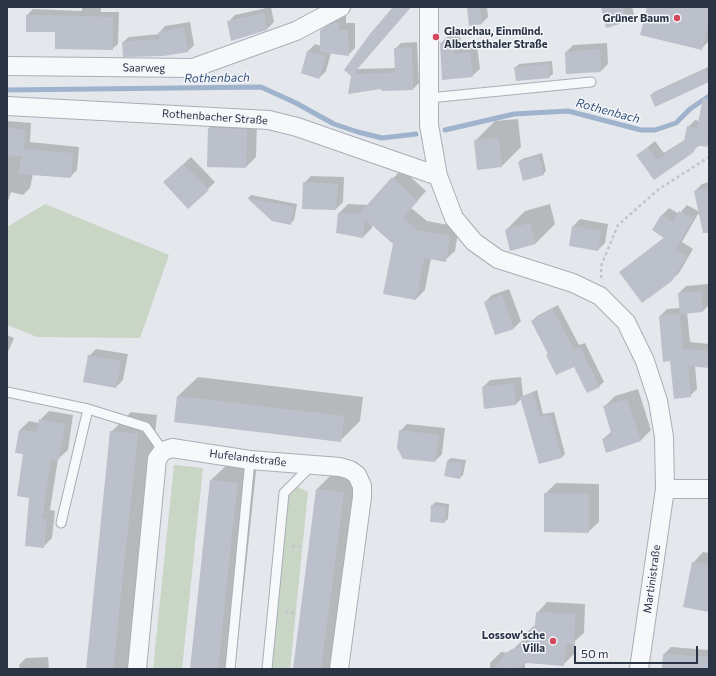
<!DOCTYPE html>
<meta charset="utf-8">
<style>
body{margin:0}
#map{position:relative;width:716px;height:676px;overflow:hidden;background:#e4e7ec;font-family:Commissioner,sans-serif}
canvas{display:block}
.frame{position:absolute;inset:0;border:8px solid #2b3445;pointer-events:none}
.scale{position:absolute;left:574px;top:646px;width:124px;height:18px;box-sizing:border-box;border:2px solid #2b3445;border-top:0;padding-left:5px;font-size:12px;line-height:14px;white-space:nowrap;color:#2b3445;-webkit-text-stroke:3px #f4f6f9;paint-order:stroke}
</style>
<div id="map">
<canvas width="716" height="676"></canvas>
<div class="frame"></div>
<div class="scale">50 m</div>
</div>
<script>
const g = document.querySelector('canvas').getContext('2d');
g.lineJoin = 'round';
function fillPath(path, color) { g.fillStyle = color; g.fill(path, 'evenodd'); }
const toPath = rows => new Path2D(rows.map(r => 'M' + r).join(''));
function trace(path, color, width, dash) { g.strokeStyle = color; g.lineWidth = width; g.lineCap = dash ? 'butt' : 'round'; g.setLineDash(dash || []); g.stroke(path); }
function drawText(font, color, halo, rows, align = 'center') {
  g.font = font + ' Commissioner,sans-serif'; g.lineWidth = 3; g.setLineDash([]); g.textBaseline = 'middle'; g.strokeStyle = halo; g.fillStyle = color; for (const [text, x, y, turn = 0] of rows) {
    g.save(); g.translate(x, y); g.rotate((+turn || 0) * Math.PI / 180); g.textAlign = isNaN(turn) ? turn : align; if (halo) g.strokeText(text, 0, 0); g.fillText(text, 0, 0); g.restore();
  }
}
fillPath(toPath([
 [45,204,169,255,140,338,37,337,7,325,7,227],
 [174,465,203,468,182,669,153,669],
 [298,487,308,492,290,669,267,669,284,493]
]), '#c9d6c5');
fillPath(toPath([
 [82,7,101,7,101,12,119,12,118,44,112,49,56,31,27,31,27,15,33,9,82,11],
 [271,7,274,22,267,29,228,22,235,15],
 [395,7,411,7,357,69,396,68,395,49,401,43,417,42,419,83,413,89,382,88,352,76],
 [468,7,487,7,488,17,482,23],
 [602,7,632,7,634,14,627,21],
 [648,7,709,7,709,41,701,49],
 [343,16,346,16,346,23,355,23,355,48,348,55,331,53,326,71,319,78,308,51,315,44,321,46,321,31,328,24],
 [190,22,194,45,188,51,164,55,123,42,129,37,160,34,160,32,165,26],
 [460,35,461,48,477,46,480,69,472,76,441,43,448,36],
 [607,43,608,64,601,71,567,73,566,52,573,45],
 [552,61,553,74,549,77,515,68,519,64],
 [708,67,709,81,656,105,651,95,654,92],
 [706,115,709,116,709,144,707,146,700,145,654,179,638,155,655,141,664,153,686,139,688,127,695,120,700,121],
 [219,118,257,119,256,157,246,167,208,129],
 [518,119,521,147,501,167,475,141,495,121],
 [7,121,31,123,30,142,79,147,77,170,70,177,33,174,30,188,23,195,11,192,7,204],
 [542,153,546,171,543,174,519,162,522,159],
 [191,157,215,182,208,189,172,175],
 [402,169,426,191,411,208,427,221,459,227,455,251,445,260,431,258,425,290,416,299,394,244,372,224,372,228,363,237,339,213,348,204,368,205],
 [311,176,344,177,343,202,336,209,304,183],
 [709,182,709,212,698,214,682,242,693,249,679,273,671,280,620,272,665,237,653,230,662,215,669,208,679,214,687,205,700,212,695,191,702,184],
 [251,195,297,204,294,220,290,224,273,220,248,198],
 [550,204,555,224,536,243,506,230,525,211],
 [580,219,608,224,605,243,598,250,573,226],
 [708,284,709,305,703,311,687,312,690,342,709,344,709,367,695,366,697,389,690,396,671,360,660,316,667,309,680,308,679,293,686,286],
 [509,289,521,321,514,328,496,334,485,302,492,295],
 [558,305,579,345,585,343,604,382,599,386,575,365,549,353,532,321,537,316],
 [7,335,14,338,7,354],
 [96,349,128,354,123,380,116,387,89,356],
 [198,377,363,397,360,421,340,441,175,421,178,396],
 [521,377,523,396,537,390,543,414,554,412,565,454,562,457,540,463,522,398,516,404,483,387,490,380],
 [638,389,651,430,641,440,603,439,612,431,604,407,615,396],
 [49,411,73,415,68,450,58,459,50,510,55,511,52,538,43,547,30,497,24,454,16,452,20,430,29,421,39,423,40,420],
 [131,412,157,415,130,669,87,669,111,432],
 [407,424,445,428,442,454,435,461,400,431],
 [451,458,466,460,463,475,460,478,447,461],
 [231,461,257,463,235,669,191,669,211,480],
 [336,470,363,473,338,669,294,669,317,489],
 [556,483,599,484,599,522,588,532,545,494],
 [435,502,449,504,448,519,444,522,432,506],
 [703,552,709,553,709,611,693,563],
 [547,602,585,604,584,633,575,641,574,654,564,664,525,662,525,669,490,669,490,663,501,652,509,653,524,639,528,637,536,624,537,613],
 [671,647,709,650,709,669,663,669,664,654],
 [48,657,49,669,20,669,19,665,26,658]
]), '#0003');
trace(toPath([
 [7,90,261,87,296,103,334,124,358,132,382,138,416,134],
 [445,130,514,114,568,111,641,130,655,130,676,123,690,109,709,96]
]), '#9fb4cc', 5);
fillPath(toPath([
 [393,7,411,7,353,74,395,73,394,48,412,47,413,90,381,91,381,89,348,94,351,76,344,70,369,35],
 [467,7,480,7,482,24,469,26],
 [601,7,623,7,627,22,606,28],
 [647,7,709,7,709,29,707,28,702,50,640,35],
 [264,13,267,30,231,41,227,21],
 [26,15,113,17,113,50,55,49,55,32,26,32],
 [335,22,339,22,339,30,348,30,349,56,320,52,320,30],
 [184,27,188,52,164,56,123,57,122,42,160,39,158,32],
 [453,41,455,54,470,52,473,77,442,80,440,43],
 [600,49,601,72,566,74,565,52],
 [307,51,326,56,319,79,301,73],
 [549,64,550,78,516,81,514,67],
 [705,69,709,82,655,107,650,95],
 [703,98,709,99,707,147,696,145,694,152,654,180,636,155,648,147,657,160,684,141,687,126,697,128],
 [7,128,25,130,24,149,73,153,71,178,18,174,22,156,7,155],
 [208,128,247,129,246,168,207,167],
 [499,138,502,167,477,170,474,140],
 [539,156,544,175,523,181,518,162],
 [183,164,209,190,188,209,163,182],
 [392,177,418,201,403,217,417,230,450,236,446,262,424,258,416,300,383,294,393,244,365,219,363,238,336,233,338,213,359,214],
 [303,182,338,184,336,210,302,209],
 [709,188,709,233,703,233,694,191],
 [247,198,294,207,291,225,272,221],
 [679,211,691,218,696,214,675,250,687,256,672,281,642,303,619,272,664,238,652,230,661,215,673,222],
 [530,223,536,244,510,251,505,230],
 [572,226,601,231,598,251,569,246],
 [701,291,703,312,680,314,678,293],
 [502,295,514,329,495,335,484,302],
 [553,309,574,350,580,347,600,387,587,393,574,367,556,375,546,355,548,354,531,321],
 [680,314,683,349,709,351,709,368,688,366,691,397,674,399,670,361,663,362,659,316],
 [88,355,121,361,116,388,83,382],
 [514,383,516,405,484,409,482,387],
 [533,393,540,417,550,414,562,458,539,464,520,397],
 [177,396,344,416,341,442,174,422],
 [627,399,641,441,606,453,602,439,612,436,603,406],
 [39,419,65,424,59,460,51,459,42,519,47,519,44,548,25,546,29,498,17,496,23,454,15,453,19,430,37,432],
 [399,430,439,435,435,462,403,459,397,448],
 [110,431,138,434,113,669,86,669],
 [447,461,463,463,460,479,444,476],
 [210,480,238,483,233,525,218,669,190,669],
 [316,489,344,492,321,669,293,669],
 [544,493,589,494,589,533,544,532],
 [431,505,446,507,445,523,430,522],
 [692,562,709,565,709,612,683,607],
 [536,612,575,614,574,644,566,644,564,666,527,663,516,669,493,669,506,653,512,649,528,644,527,632,535,625],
 [663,654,709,657,709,669,662,669]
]), '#bbc0ca');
const lane = toPath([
 [429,98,591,82],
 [7,392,88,409,146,427,163,451],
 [61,523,88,409],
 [230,669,250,460],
 [267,669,284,493,312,465]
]);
const street = toPath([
 [429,7,429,125,438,176,454,218,474,242,498,259,573,283,600,296,626,322,645,361,658,401,664,437,665,489,639,669],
 [7,66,193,68,296,31,341,7],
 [7,106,269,120,297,127,438,176],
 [665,489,709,489],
 [137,669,157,459,163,451,172,448,250,460,340,467,350,470,357,475,362,486,362,497,339,669]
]);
trace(lane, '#a9aeb7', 11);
trace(street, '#a9aeb7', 20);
trace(toPath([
 [601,278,601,266,618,225,659,189,709,157],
 [292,546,303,547],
 [285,612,296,613]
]), '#c2c5cb', 2.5, [3, 3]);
trace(lane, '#f7f8fa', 9);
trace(street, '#f7f8fa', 18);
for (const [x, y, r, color] of [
 [677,18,4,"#d1495b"],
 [436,37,4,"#d1495b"],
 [553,641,4,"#d1495b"]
]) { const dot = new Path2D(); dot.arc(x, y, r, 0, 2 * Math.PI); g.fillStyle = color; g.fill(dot); trace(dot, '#f4f6f9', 1.5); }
drawText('bold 11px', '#2b3445', '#f4f6f9', [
 ["Grüner Baum",669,18],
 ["Glauchau, Einmünd.",444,31,"left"],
 ["Albertsthaler Straße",444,44,"left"],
 ["Lossow’sche",545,635],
 ["Villa",545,648]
], 'right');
drawText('11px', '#2b3445', '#f4f6f9', [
 ["Saarweg",144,68,1],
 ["Rothenbacher Straße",215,117,4],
 ["Hufelandstraße",248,458,7],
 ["Martinistraße",652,579,-82]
]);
drawText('italic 12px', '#34527a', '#f4f6f9', [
 ["Rothenbach",217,78,-1],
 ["Rothenbach",608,111,15]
]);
</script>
